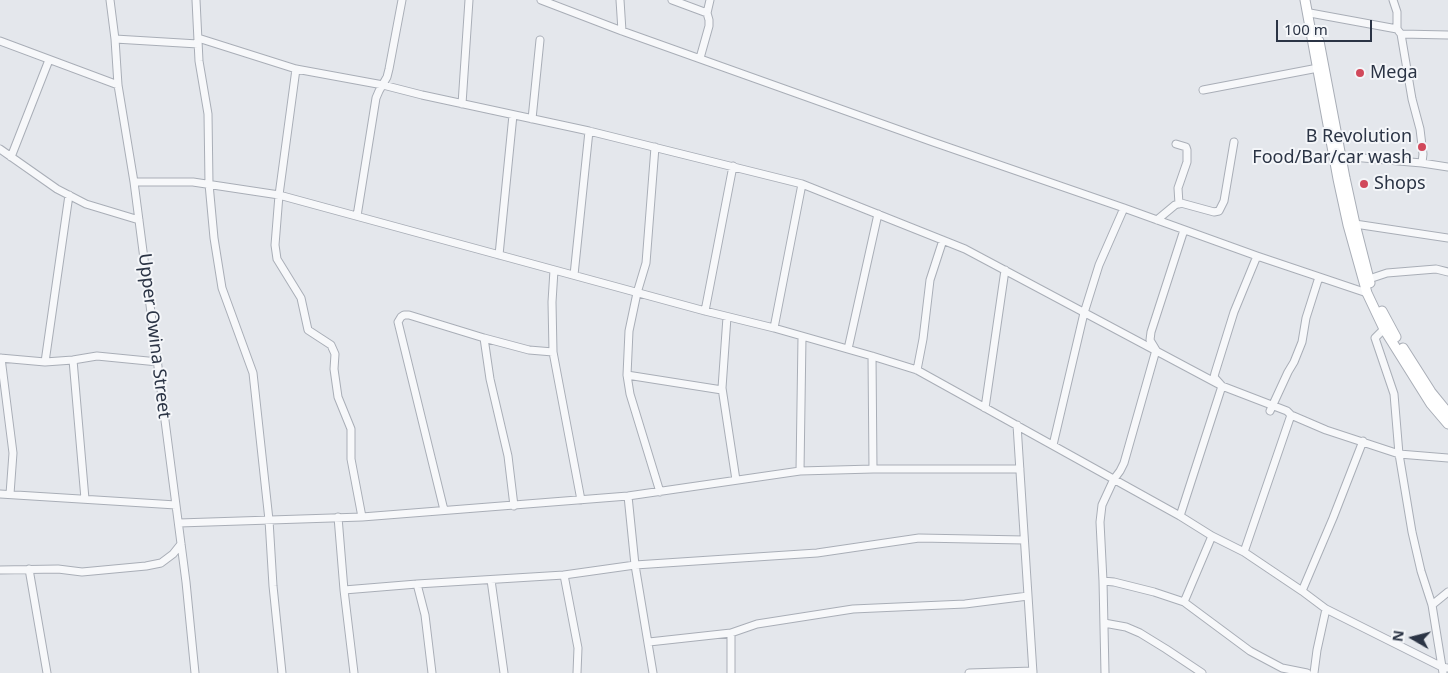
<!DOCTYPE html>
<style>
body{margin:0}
#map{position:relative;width:1448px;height:673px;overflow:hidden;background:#e4e7ec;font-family:"Noto Sans",sans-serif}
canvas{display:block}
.north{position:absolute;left:1388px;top:613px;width:50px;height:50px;-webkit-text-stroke:4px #f4f6f9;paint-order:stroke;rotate:278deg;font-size:14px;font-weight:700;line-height:20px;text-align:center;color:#2b3445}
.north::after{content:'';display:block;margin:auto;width:18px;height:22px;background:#2b3445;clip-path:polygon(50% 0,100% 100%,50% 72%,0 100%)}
.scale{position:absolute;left:1276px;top:20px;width:96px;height:22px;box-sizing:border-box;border:2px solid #2b3445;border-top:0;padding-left:6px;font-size:15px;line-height:18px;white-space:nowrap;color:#2b3445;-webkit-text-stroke:4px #f4f6f9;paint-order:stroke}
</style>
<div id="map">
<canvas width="1448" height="673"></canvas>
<div class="north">N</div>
<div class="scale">100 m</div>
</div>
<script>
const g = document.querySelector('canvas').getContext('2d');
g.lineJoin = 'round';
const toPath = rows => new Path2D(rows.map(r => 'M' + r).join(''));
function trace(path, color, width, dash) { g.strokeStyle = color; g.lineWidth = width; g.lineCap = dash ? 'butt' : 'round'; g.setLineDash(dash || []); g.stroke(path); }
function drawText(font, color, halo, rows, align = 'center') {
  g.font = font + ' "Noto Sans",sans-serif'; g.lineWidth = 4; g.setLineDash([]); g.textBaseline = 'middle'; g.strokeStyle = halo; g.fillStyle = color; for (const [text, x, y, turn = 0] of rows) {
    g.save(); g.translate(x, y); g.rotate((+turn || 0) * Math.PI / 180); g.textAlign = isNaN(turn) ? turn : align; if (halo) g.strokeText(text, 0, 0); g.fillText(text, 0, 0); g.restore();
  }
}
const minor = toPath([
 [110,0,115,39,118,85,134,182,186,582,195,673],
 [196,0,199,61,208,114,209,184,214,238,222,288,253,373,269,520,273,586,282,673],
 [541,0,622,31,933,142,1124,208,1257,256,1367,293],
 [620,0,622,31],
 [672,0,707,13,709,20,709,26,700,58],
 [1393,0,1397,12,1397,29],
 [707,13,710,0],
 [1310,13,1397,29,1401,34,1448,35],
 [1401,34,1412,99,1420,129,1423,154,1422,163],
 [198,38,296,69,383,85,422,95,589,131,802,184,965,249,1222,386,1287,411,1291,415,1326,430,1399,454,1448,458],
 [115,39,198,44],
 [0,41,118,85],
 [296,69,279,195,275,245,277,259,301,298,308,330,331,345,335,354,334,369,338,397,351,429,351,459,362,517],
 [1203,90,1318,68],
 [462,104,469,0],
 [532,119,540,40],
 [1176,144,1186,147,1187,150,1187,162,1178,188,1179,204],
 [655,147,646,263,637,293,629,331,627,375,630,394,660,492],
 [0,149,57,189,86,204,139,220],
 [1340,156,1422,163,1448,167],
 [11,157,49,60],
 [134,182,193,182,279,195,705,311,774,328,872,356,917,370,1180,516,1212,536,1244,552,1302,591,1326,609,1442,667,1448,668],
 [357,216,376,98,379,91,387,77,389,69,402,0],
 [1157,220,1175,205,1181,203,1214,212,1219,211,1224,201,1234,142],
 [1355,224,1448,238],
 [499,255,513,115],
 [554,270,552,302,553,352,581,500],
 [574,275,589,131],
 [1369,279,1387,273,1436,269,1448,272],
 [705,311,733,166],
 [727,317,722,388,736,480],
 [774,328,802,184],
 [1384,329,1375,338,1394,394,1399,454,1412,532,1421,571,1432,605,1443,673],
 [484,338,490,379,508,456,514,506],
 [848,349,878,214],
 [872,356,873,469],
 [0,358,45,362,73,360,97,356,158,362],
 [1,358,13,453,10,494],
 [73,360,85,499],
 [45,362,69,195],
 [917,370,923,339,930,280,943,240],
 [627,375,722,390],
 [985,408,1005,270],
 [1270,411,1288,372,1294,362,1302,342,1306,318,1319,277],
 [1017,425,1033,673],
 [1053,445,1084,313,1099,265,1124,208],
 [800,471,802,337],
 [0,494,176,505],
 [628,496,635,565,653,673],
 [444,510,398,322,401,317,404,315,409,315,484,338,529,350,553,352],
 [1180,516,1222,386,1214,377,1215,373,1234,312,1257,256],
 [338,517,344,590,354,673],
 [179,523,362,517,628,496,800,471,873,469,1020,469],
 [1244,552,1291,415],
 [29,569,47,673],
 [0,570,58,569,82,572,146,566,161,563,173,554,181,544],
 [564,575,578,648,577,673],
 [491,580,504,673],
 [1103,581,1114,582,1154,592,1184,602,1250,651,1282,668,1307,673],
 [417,584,425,615,432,673],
 [344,590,417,584,564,575,635,565,817,553,919,538,1024,540],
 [1302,591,1333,518,1363,441],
 [1184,602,1212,536],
 [1432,605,1448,592],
 [1104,623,1126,627,1140,633,1166,649,1202,673],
 [731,633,731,673],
 [649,642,731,633,757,624,853,609,965,604,1028,596],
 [969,673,1033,671],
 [1105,673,1103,581,1100,522,1102,505,1114,479,1120,471,1124,463,1156,350,1150,340,1151,332,1184,230],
 [1314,673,1317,650,1326,609]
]);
const secondary = toPath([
 [1305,0,1338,179,1348,225,1367,293,1384,329,1431,404,1448,424],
 [1319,41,1345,178,1355,224,1370,283],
 [1382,311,1396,337],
 [1403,348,1431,392,1448,413]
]);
trace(minor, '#a9aeb7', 9);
trace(secondary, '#a9aeb7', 11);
trace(minor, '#f7f8fa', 7);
trace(secondary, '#fff', 9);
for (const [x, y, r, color] of [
 [1360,73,5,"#d1495b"],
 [1422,147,5,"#d1495b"],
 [1364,184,5,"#d1495b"]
]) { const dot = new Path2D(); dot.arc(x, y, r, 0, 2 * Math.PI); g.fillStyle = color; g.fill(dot); trace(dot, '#f4f6f9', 2); }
drawText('18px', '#2b3445', '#f4f6f9', [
 ["Mega",1370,73],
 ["B Revolution",1412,137,"right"],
 ["Food/Bar/car wash",1412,158,"right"],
 ["Shops",1374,184]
], 'left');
drawText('18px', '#2b3445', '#f4f6f9', [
 ["Upper Owina Street",154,336,83]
]);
</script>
